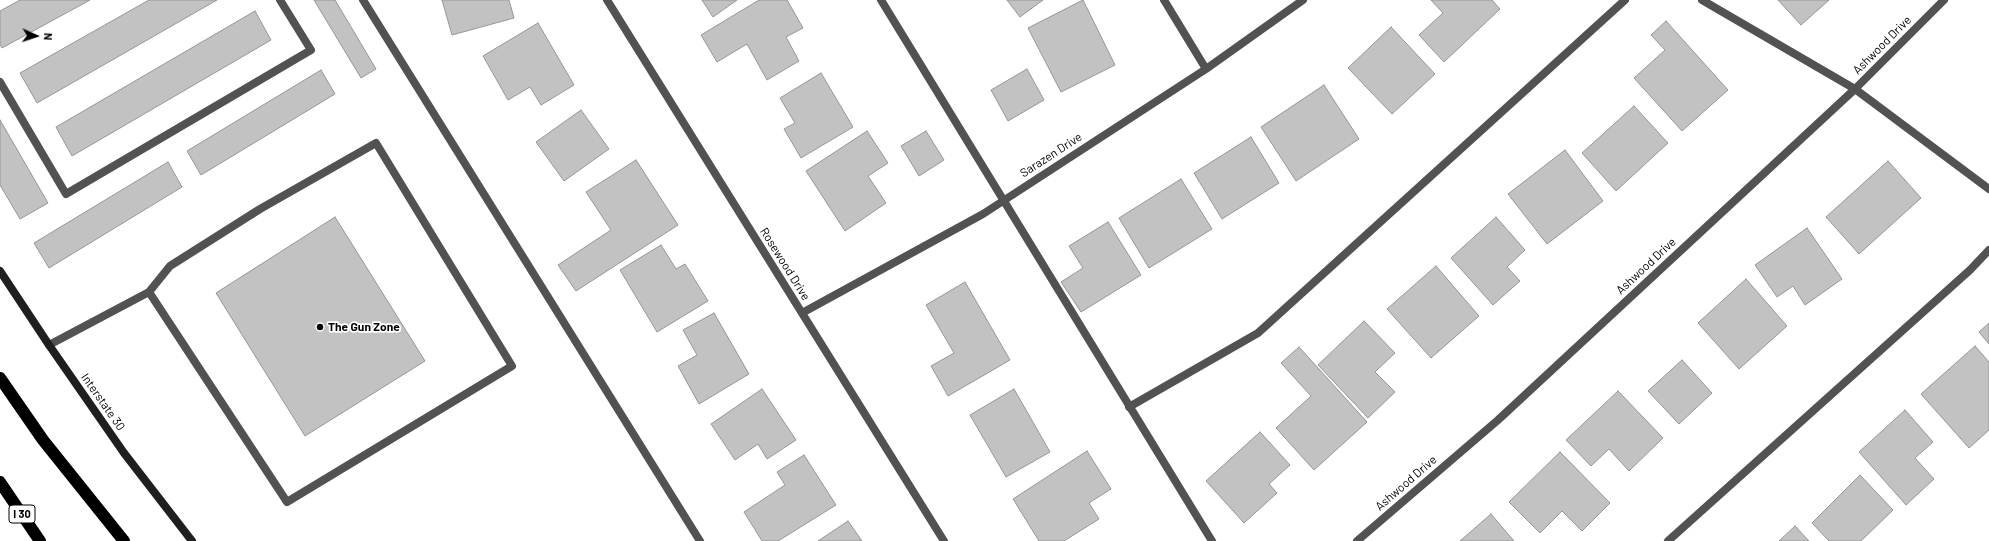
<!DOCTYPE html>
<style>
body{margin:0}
#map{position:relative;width:1989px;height:541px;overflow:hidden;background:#fff;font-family:Barlow,sans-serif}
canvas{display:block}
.north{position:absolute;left:16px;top:16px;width:40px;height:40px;-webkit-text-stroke:3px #fff;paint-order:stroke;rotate:93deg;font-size:11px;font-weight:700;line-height:16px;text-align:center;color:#000}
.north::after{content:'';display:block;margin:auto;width:14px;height:18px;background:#000;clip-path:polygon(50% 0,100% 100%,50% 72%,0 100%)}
</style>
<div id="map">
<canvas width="1989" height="541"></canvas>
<div class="north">N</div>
</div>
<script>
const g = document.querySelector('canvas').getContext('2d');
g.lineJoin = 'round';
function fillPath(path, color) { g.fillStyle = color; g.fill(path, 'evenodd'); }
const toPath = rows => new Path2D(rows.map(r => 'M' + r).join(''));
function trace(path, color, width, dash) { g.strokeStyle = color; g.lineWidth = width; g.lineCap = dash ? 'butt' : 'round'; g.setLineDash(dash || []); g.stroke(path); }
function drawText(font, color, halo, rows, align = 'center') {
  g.font = font + ' Barlow,sans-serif'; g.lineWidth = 3.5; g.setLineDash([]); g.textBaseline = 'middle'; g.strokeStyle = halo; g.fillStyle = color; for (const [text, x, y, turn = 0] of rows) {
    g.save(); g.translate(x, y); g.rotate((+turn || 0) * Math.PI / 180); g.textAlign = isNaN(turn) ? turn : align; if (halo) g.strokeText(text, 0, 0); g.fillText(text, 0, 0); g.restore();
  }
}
const building = toPath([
 [20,0,90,0,2,48,0,45,0,11,20,0],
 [149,0,217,0,37,103,20,73,149,0],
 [314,0,335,0,376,69,361,78,314,0],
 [442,0,509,0,514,18,452,35,442,0],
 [702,0,737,0,713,17,702,0],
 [759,0,787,0,803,28,786,37,799,61,767,80,747,44,717,62,701,35,759,0],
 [1007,0,1043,0,1020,17,1007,0],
 [1083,0,1115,65,1061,92,1028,28,1083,0],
 [1431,0,1492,0,1500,9,1444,62,1419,35,1443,13,1431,0],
 [1778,0,1829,0,1801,25,1778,0],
 [255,11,271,40,72,156,56,127,255,11],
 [1666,21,1728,90,1682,131,1634,78,1665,50,1651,35,1666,21],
 [538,23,574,85,541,105,530,87,508,100,483,56,538,23],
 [1391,27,1435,74,1392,114,1348,68,1391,27],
 [1027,69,1044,100,1008,121,991,90,1027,69],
 [321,70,335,94,201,175,187,151,321,70],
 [821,73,853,127,801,158,784,129,795,123,780,98,821,73],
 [1324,85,1359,139,1296,181,1261,127,1324,85],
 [1634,106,1668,143,1616,191,1582,153,1634,106],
 [581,110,609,149,564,181,536,142,581,110],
 [0,120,48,203,20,219,0,185,0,120],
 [867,131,888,163,868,176,886,203,845,231,806,171,867,131],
 [926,131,944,160,919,176,901,146,926,131],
 [1251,137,1279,183,1222,219,1194,173,1251,137],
 [1565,150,1603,201,1547,244,1508,194,1565,150],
 [636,160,678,225,576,291,558,265,611,230,586,192,636,160],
 [1888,161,1921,198,1859,254,1826,217,1888,161],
 [168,162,182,187,49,268,34,243,168,162],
 [1181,179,1212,229,1149,268,1119,218,1181,179],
 [335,217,425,361,305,436,216,293,335,217],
 [1496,217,1525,250,1507,267,1520,281,1493,305,1451,258,1496,217],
 [1108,222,1141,275,1081,312,1061,282,1083,268,1069,246,1108,222],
 [1807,228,1842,279,1805,305,1793,286,1777,297,1755,265,1807,228],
 [661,245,676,269,685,264,708,301,657,332,620,270,661,245],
 [1436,266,1479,316,1431,358,1387,309,1436,266],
 [1746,279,1787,326,1739,369,1698,323,1746,279],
 [965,282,1010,360,948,396,931,366,954,353,926,305,965,282],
 [714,313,749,374,699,404,678,366,697,355,683,330,714,313],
 [1364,321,1395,353,1375,372,1395,392,1368,418,1318,365,1364,321],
 [1989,323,1989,344,1979,332,1989,323],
 [1975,346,1989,362,1989,430,1969,448,1921,394,1975,346],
 [1299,347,1367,422,1314,470,1276,428,1311,396,1281,363,1299,347],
 [1682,360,1712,393,1679,424,1648,391,1682,360],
 [762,389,796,440,767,459,758,444,735,460,711,424,762,389],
 [1014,389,1050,452,1006,477,970,415,1014,389],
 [1618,391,1663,438,1629,471,1609,449,1591,466,1566,440,1618,391],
 [1905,410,1933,442,1915,458,1934,479,1906,505,1859,452,1905,410],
 [1260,432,1290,465,1269,484,1277,493,1244,523,1206,481,1260,432],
 [1087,451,1111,489,1089,503,1099,519,1064,541,1039,541,1013,499,1087,451],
 [1560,452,1610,503,1582,531,1562,511,1540,533,1509,502,1560,452],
 [804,455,836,505,778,541,762,541,744,512,785,485,777,472,804,455],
 [1860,475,1893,510,1861,541,1829,541,1812,523,1860,475],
 [1491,514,1514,541,1460,541,1491,514],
 [848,521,862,541,818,541,848,521],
 [1795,526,1809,541,1779,541,1795,526]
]);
fillPath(building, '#c2c2c2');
trace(building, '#969696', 1);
trace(toPath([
 [363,0,700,541],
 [881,0,1212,541],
 [1702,0,1855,89,1989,189],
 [0,82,66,194,311,50,280,0],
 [49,345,149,292,287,502,512,366,376,143,260,209,170,266,149,292],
 [1129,407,1258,333,1625,0],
 [1668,541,1970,270,1989,250]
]), '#525252', 8);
trace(toPath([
 [607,0,944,541],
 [1164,0,1206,69],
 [802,313,983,214,1206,69,1303,0]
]), '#525252', 8);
trace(toPath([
 [1357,541,1498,420,1855,89,1944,0]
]), '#525252', 8);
trace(toPath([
 [0,271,49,345,124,453,192,541]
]), '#1f1f1f', 8);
trace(toPath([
 [0,378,43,440,124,541],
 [0,482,40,541]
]), '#000', 12);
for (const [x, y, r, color] of [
 [320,327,4,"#000"]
]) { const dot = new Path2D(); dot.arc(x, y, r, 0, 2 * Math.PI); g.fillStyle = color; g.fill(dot); trace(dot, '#fff', 1.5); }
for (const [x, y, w] of [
 [22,514,26]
]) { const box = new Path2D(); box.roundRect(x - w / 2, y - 9, w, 18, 3); g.fillStyle = '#fff'; g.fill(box); trace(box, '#000', 1); }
drawText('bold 11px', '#000', null, [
 ["I 30",22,514]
]);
drawText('12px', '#000', '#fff', [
 ["Ashwood Drive",1882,45,-45],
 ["Sarazen Drive",1051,155,-33],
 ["Rosewood Drive",785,264,58],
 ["Ashwood Drive",1646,266,-43],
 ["Interstate 30",103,402,55],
 ["Ashwood Drive",1406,483,-41]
]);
drawText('bold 12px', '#000', '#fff', [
 ["The Gun Zone",328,327]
], 'left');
</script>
